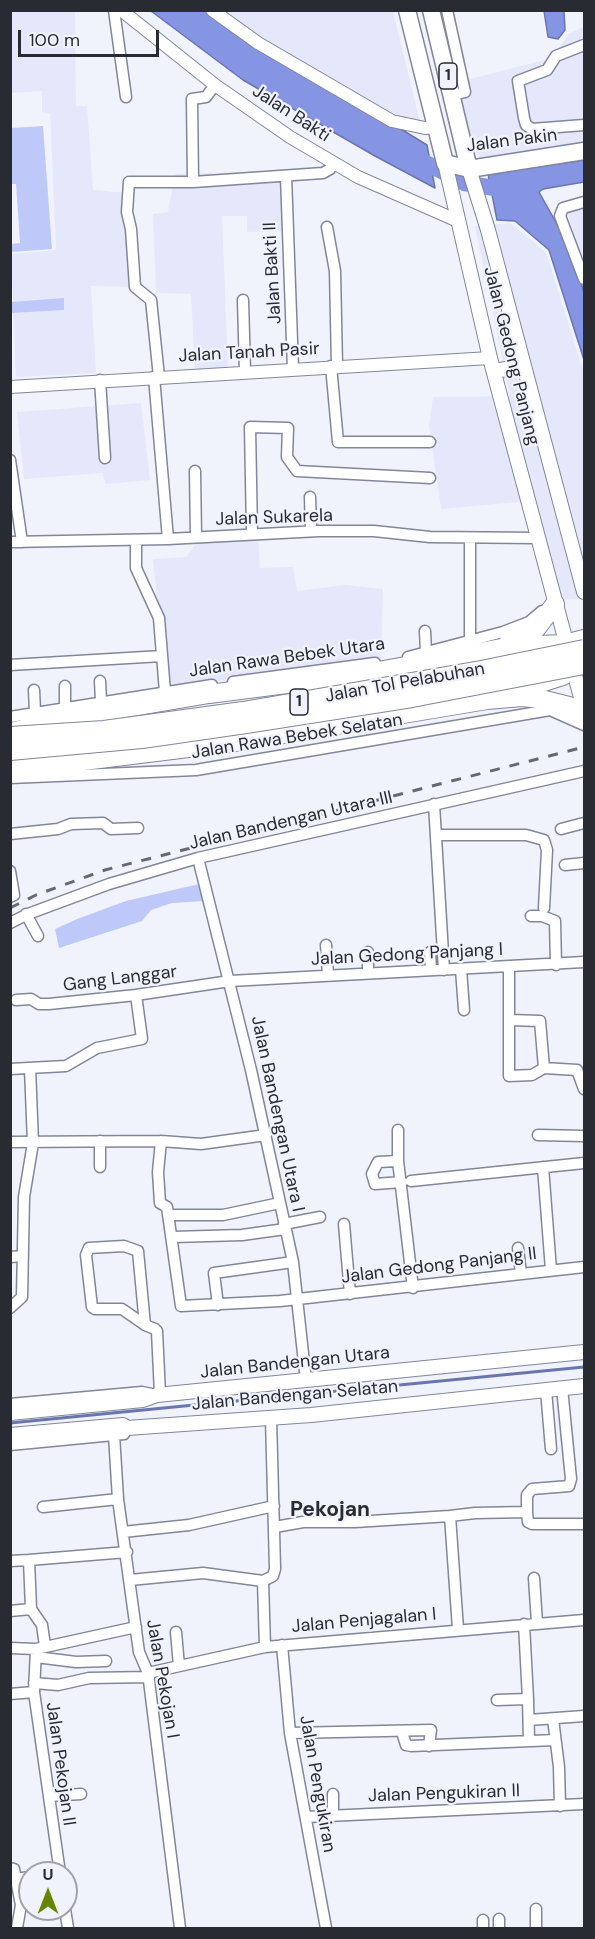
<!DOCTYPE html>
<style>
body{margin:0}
#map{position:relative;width:595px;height:1939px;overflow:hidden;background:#f1f3fc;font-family:"DM Sans",sans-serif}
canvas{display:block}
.frame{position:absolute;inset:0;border:12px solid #292b33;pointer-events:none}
.north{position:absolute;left:18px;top:1861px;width:60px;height:60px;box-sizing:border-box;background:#f1f3fc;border:2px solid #a1a3ac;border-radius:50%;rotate:0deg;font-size:16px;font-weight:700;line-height:24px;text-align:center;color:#292b33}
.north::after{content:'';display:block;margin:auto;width:21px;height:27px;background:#658500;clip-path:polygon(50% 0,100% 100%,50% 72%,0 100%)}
.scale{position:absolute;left:18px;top:30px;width:141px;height:27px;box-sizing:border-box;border:3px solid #292b33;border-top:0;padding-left:8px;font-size:18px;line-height:21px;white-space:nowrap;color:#292b33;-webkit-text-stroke:4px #f1f3fc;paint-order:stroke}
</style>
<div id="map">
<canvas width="595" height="1939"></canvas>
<div class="frame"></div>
<div class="north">U</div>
<div class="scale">100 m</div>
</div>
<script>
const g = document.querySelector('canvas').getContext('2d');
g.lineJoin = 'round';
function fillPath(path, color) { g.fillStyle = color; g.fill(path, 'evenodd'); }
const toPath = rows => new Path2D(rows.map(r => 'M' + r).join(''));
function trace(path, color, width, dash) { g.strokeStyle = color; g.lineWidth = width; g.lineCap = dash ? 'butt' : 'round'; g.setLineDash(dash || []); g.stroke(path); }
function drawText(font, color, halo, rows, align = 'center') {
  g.font = font + ' "DM Sans",sans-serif'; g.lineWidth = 4.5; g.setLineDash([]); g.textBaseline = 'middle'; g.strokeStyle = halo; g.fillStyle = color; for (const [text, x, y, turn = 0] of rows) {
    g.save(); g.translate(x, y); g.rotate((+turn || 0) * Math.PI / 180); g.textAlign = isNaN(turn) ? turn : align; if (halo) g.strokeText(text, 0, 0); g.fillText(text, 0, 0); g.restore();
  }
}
fillPath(toPath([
 [11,11,75,11,76,106,87,106,93,190,127,193,133,287,91,286,96,373,16,377,11,254,56,250,50,113,42,112,42,91,11,93],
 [211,11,393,11,421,127,258,46],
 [584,27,584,158,488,172,463,130,454,83,553,58,568,34],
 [282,171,285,231,247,232,247,216,222,216,228,369,195,371,191,294,156,293,153,214,168,212,175,174],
 [584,203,584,272,566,207],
 [510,223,546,252,584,373,584,599,550,600,529,501,441,509,429,426,433,397,510,396,475,226],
 [141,403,150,480,105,484,103,473,24,479,17,412],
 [258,534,260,568,293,567,297,591,346,585,383,589,381,660,166,688,153,559,186,557,202,535]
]), '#e4e8fa');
fillPath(toPath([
 [43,126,52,249,11,252,11,244,20,243,16,184,11,184,11,128],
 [64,298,64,310,11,313,11,302],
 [199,884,205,901,172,903,151,910,142,921,59,948,55,929,77,919,126,901]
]), '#bfc9f9');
const water = toPath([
 [151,11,207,11,427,145,435,188,375,156,243,80,151,11],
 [544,11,564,11,565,30,558,39,548,37,544,11],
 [584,160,584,182,543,189,539,192,572,251,584,293,584,360,549,250,515,221,497,220,488,174,584,160]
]);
fillPath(water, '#8695e3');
trace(water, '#6a75ae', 1.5);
trace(toPath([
 [10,1423,584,1367]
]), '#6a75ae', 3);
trace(toPath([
 [411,155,464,183,500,189,513,186]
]), '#8695e3', 16);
const minor = toPath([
 [114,10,126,97],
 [447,10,465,92,453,95],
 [584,45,556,56,547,70,518,81,524,118,526,125,532,129,584,125],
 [286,176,293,369],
 [193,182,192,99,206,97,215,85],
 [584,202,563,208,560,216,584,279],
 [327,227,335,271,337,366],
 [243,300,245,372],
 [331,366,338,442,430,442],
 [154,377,168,539],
 [159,377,151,300,135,287,131,229,127,212,129,182,193,182,323,173,330,169,333,163],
 [100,380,105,458],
 [10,460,22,542],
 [195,471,196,537],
 [310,497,311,531],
 [252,534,250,427,288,428,287,457,297,471,430,478],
 [136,540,136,568,159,618,165,692],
 [10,542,168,539,319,531,374,531,430,537,538,538],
 [425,631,426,653],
 [470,642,470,539],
 [408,657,503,632,529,622,542,611],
 [10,665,162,656],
 [100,681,101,701],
 [233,682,375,663],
 [34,690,35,712],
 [65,706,65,686],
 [10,717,212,685],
 [10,778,196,770,550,710,584,725],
 [434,804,444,970],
 [561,829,584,823],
 [10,834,58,829,71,824,103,823,111,829,138,828],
 [436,835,526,835,544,840,547,850,544,908],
 [198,858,251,1070,293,1262,306,1381],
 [565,865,584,863],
 [10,871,14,895,10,897],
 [26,914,38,936],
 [531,916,542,916,555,921,556,965],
 [10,923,28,914,109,884,198,858,584,771],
 [326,945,328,975],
 [368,952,368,973],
 [430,952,431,970],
 [509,967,509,1076,532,1075,544,1068],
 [461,969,464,1010],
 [16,1000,31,999,39,1004,49,1004,136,995,230,981,584,962],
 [510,1020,540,1021,544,1068,577,1070,584,1089],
 [10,1069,66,1066,97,1048,142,1039,136,995],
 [398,1130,398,1161,413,1288],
 [538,1135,584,1136],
 [100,1141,100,1167],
 [161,1141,158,1172,160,1203,167,1207,181,1306,280,1301,584,1267],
 [10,1142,161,1141,201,1144,266,1135],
 [398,1161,378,1162,372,1174,375,1184,402,1182],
 [543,1167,551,1270],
 [411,1181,584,1163],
 [168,1215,223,1215,280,1203],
 [284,1224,320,1217],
 [344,1224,350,1294],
 [173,1237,242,1235,285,1229],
 [518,1248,521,1274],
 [10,1257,23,1256],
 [218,1305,214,1273,293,1262],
 [10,1308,22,1297,24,1197,33,1143,30,1068],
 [145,1325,138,1251,124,1246,89,1248,86,1255,92,1307,95,1309,122,1309,145,1325,155,1329,157,1331,160,1394],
 [546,1390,551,1449],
 [10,1404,142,1392,157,1395],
 [114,1435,118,1499,139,1652,148,1673,180,1928],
 [10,1445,124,1434,127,1428],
 [43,1507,118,1499],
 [527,1512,528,1522,532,1524,584,1524],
 [450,1516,475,1513,527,1512,527,1495,532,1489,569,1486,571,1479,562,1388],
 [275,1527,303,1522,355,1522,450,1516,458,1629],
 [123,1532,189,1525,274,1506],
 [10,1561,29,1560],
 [534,1578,537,1623],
 [130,1580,203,1573,263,1581,265,1647],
 [263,1581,273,1576,275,1569,271,1418],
 [10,1611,31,1609],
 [524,1624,528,1699],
 [176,1632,179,1666],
 [282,1645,290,1733,326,1928],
 [45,1646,42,1625,31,1609,29,1560,127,1552],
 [10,1648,36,1649,136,1627],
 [36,1649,34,1692,60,1873],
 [36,1657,76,1662,106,1661],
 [148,1673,265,1647,584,1620],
 [34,1683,58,1685,89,1678,149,1677],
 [10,1694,34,1692],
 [497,1700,528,1699,529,1741],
 [553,1719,559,1767,560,1806],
 [529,1720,584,1716],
 [402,1732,406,1745,411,1746,555,1740],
 [290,1733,431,1730,429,1746],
 [333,1794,333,1815],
 [49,1796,81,1794],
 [306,1817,584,1804],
 [10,1868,14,1869,21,1905,17,1928],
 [15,1879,30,1877],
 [65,1909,68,1928],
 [536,1909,536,1928],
 [499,1919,499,1928],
 [483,1920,483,1928]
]);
const tertiary = toPath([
 [121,10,215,85,290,137,358,177,458,221],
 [212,10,258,43,392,121,425,128,436,127],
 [10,387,490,358]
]);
const secondary = toPath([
 [445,163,490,358,584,709],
 [469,169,488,230,584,592],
 [494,371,524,366],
 [10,1413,143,1400,157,1395,584,1352],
 [10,1435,112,1426,123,1425,127,1428,311,1415,584,1386]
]);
const trunk = toPath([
 [407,10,445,163,469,169,584,151],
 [431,10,469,169]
]);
const motorway = toPath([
 [509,641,536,629,555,604],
 [509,693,563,676],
 [15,731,62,719,209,694,357,675,512,646,565,644,584,639],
 [10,766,75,762,229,743,487,700,522,697,541,699,569,706,584,715]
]);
trace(minor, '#81869a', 13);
trace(tertiary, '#81869a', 14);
trace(secondary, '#81869a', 16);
trace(trunk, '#81869a', 19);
trace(motorway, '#81869a', 20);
trace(minor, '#fff', 10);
trace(tertiary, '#fff', 12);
trace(secondary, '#fff', 14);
trace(trunk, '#fff', 16);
trace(motorway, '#fff', 18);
trace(toPath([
 [10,908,36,895,105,870,584,747]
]), '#676972', 3, [10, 10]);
const motorwayBridge = toPath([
 [10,736,104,730,243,711,481,670,584,649],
 [10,751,142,739,246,724,412,698,584,665]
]);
trace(motorwayBridge, '#81869a', 20, []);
trace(motorwayBridge, '#fff', 18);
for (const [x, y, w] of [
 [448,76,18],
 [299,702,18]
]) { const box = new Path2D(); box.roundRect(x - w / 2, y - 13, w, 26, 4.5); g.fillStyle = '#f1f3fc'; g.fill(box); trace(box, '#292b33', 1.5); }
drawText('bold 16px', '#292b33', null, [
 ["1",448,76],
 ["1",299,702]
]);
drawText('18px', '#292b33', '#f1f3fc', [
 ["Jalan Bakti",291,114,33],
 ["Jalan Pakin",512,141,-7],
 ["Jalan Bakti II",273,273,-93],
 ["Jalan Tanah Pasir",249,353,-3],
 ["Jalan Gedong Panjang",511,356,76],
 ["Jalan Sukarela",274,518,-2],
 ["Jalan Rawa Bebek Utara",287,658,-8],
 ["Jalan Tol Pelabuhan",405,683,-10],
 ["Jalan Rawa Bebek Selatan",297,737,-9],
 ["Jalan Bandengan Utara III",291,821,-13],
 ["Jalan Gedong Panjang I",407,955,-3],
 ["Gang Langgar",120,979,-7],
 ["Jalan Bandengan Utara I",277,1114,78],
 ["Jalan Gedong Panjang II",439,1266,-7],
 ["Jalan Bandengan Utara",295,1363,-6],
 ["Jalan Bandengan Selatan",295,1396,-5],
 ["Jalan Penjagalan I",364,1621,-5],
 ["Jalan Pekojan I",162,1679,80],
 ["Jalan Pekojan II",60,1764,82],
 ["Jalan Pengukiran",317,1784,80],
 ["Jalan Pengukiran II",444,1794,-2]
]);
drawText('bold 21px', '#292b33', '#f1f3fc', [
 ["Pekojan",330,1510]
]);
</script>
